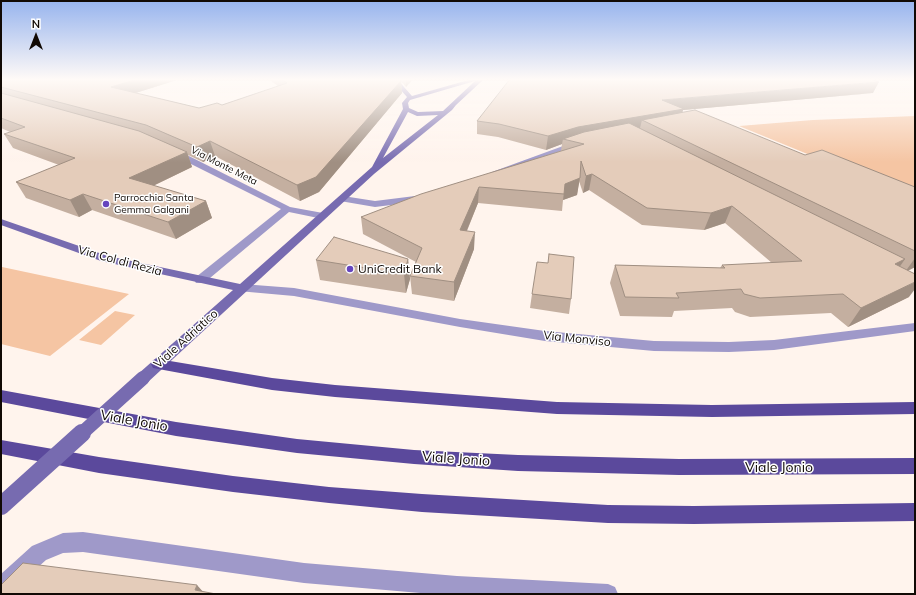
<!DOCTYPE html>
<style>
body{margin:0}
#map{position:relative;width:916px;height:595px;overflow:hidden;background:#fff4ed;font-family:Mulish,sans-serif}
canvas{display:block}
.frame{position:absolute;inset:0;border:2px solid #110a05;pointer-events:none}
.north{position:absolute;left:16px;top:16px;width:40px;height:40px;-webkit-text-stroke:3px #fff;paint-order:stroke;rotate:0deg;font-size:11px;font-weight:700;line-height:16px;text-align:center;color:#110a05}
.north::after{content:'';display:block;margin:auto;width:14px;height:18px;background:#110a05;clip-path:polygon(50% 0,100% 100%,50% 72%,0 100%)}
</style>
<div id="map">
<canvas width="916" height="595"></canvas>
<div class="frame"></div>
<div class="north">N</div>
</div>
<script>
const g = document.querySelector('canvas').getContext('2d');
g.lineJoin = 'round';
function fillPath(path, color) { g.fillStyle = color; g.fill(path, 'evenodd'); }
const toPath = rows => new Path2D(rows.map(r => 'M' + r).join(''));
function trace(path, color, width, dash) { g.strokeStyle = color; g.lineWidth = width; g.lineCap = dash ? 'butt' : 'round'; g.setLineDash(dash || []); g.stroke(path); }
function drawText(font, color, halo, rows, align = 'center') {
  g.font = font + ' Mulish,sans-serif'; g.lineWidth = 3; g.setLineDash([]); g.textBaseline = 'middle'; g.strokeStyle = halo; g.fillStyle = color; for (const [text, x, y, turn = 0] of rows) {
    g.save(); g.translate(x, y); g.rotate((+turn || 0) * Math.PI / 180); g.textAlign = isNaN(turn) ? turn : align; if (halo) g.strokeText(text, 0, 0); g.fillText(text, 0, 0); g.restore();
  }
}
fillPath(toPath([
 [915,116,915,198,739,126,813,120],
 [1,267,2,267,129,294,50,356,1,344],
 [115,311,135,315,101,345,79,340]
]), '#f5c5a3');
fillPath(toPath([
 [574,142,581,144,499,174,493,174,492,172,574,142],
 [173,151,179,151,290,207,323,213,328,216,323,219,289,212,204,283,196,283,194,280,196,277,281,209,173,155,173,151],
 [343,196,375,201,415,196,420,199,415,202,375,207,340,201,338,199,343,196],
 [242,284,294,288,460,319,545,331,654,341,729,342,774,340,915,323,915,331,774,350,729,352,654,351,545,341,460,327,294,296,238,291,236,288,242,284],
 [83,532,304,563,457,576,608,584,615,587,618,594,432,594,304,583,83,552,63,553,46,560,8,594,1,594,1,574,32,546,63,533,83,532]
]), '#9f99c9');
fillPath(toPath([
 [391,79,397,79,412,96,472,79,484,79,456,105,452,110,374,174,148,382,143,383,138,382,136,378,138,374,233,290,101,261,1,225,1,219,108,256,240,284,372,167,403,109,402,103,407,97,391,79],
 [475,81,443,111,418,112,409,108,408,103,410,100,475,81],
 [408,112,417,116,438,115,383,158,408,112]
]), '#776bb0');
fillPath(toPath([
 [158,359,272,378,335,385,557,402,712,405,915,402,915,414,712,417,557,414,335,397,272,390,153,368,151,364,153,360,158,359],
 [1,390,176,422,297,439,414,450,518,455,679,459,915,458,915,474,679,475,518,471,414,464,297,453,176,436,1,402,1,390],
 [1,440,99,457,233,476,329,487,422,494,608,505,694,506,915,503,915,521,694,524,608,523,422,512,329,503,233,492,99,473,1,454,1,440]
]), '#5b499c');
trace(toPath([
 [81,434,143,378]
]), '#776bb0', 14);
trace(toPath([
 [1,506,82,433]
]), '#776bb0', 18);
fillPath(toPath([
 [1,79,180,79,136,93,199,108,222,105,278,86,268,79,413,79,406,87,401,81,402,93,319,192,300,201,215,156,203,162,188,155,192,167,153,186,206,201,212,218,176,239,92,210,79,217,26,198,16,182,59,165,13,148,4,134,10,132,1,128],
 [873,93,683,110,682,113,805,155,915,187,915,267,908,271,909,297,848,327,831,313,750,317,735,312,732,308,674,311,672,317,620,316,610,283,615,265,720,268,722,265,772,263,725,223,704,230,642,225,589,190,583,193,579,181,577,195,563,200,562,211,478,203,467,231,474,249,454,301,412,294,410,276,416,262,363,234,361,217,561,151,562,144,546,150,498,137,477,134,477,121],
 [549,254,571,299,569,314,530,308,532,294,548,263],
 [408,259,410,279,406,293,320,280,316,260]
]), '#c4afa0');
fillPath(toPath([
 [138,79,180,79,116,99,111,87],
 [406,79,413,79,406,87],
 [401,81,402,93,319,192,300,201,297,185],
 [879,82,873,93,683,110,680,121,642,120,640,128,576,140,563,139,562,144,546,150,548,136,662,100],
 [210,141,215,156,203,162,197,147],
 [187,152,192,167,136,194,129,178],
 [592,174,589,190,583,193,586,176],
 [580,178,577,195,563,200,565,184],
 [479,187,478,203,460,247,460,230],
 [83,194,92,210,79,217,70,200],
 [206,201,212,218,176,239,168,222],
 [732,206,725,223,704,230,711,213],
 [475,232,474,249,454,301,454,282],
 [915,258,915,267,905,272],
 [408,259,410,279,406,293,404,274],
 [905,259,892,278,895,264],
 [915,282,915,289,909,297,848,327,861,308],
 [197,585,205,594,195,590]
]), '#a08f82');
const building = toPath([
 [1,79,138,79,111,87,199,108,217,103,222,105,287,83,281,79,399,79,401,81,316,177,297,185,210,141,197,147,146,125,1,87,1,79],
 [510,79,870,79,879,82,662,100,684,109,578,127,548,136,499,124,477,121,510,79],
 [1,93,139,131,187,152,129,178,206,201,168,222,83,194,70,200,16,182,75,158,4,134,25,127,1,118,1,93],
 [695,110,805,155,822,150,915,187,915,251,642,120,695,110],
 [629,123,905,259,895,264,915,274,915,282,861,308,843,294,760,298,744,294,741,289,676,293,679,298,625,297,615,265,725,268,722,265,802,261,732,206,711,213,647,208,592,174,586,176,581,161,580,178,565,184,564,194,479,187,460,230,475,232,454,282,410,276,422,248,361,217,421,194,584,144,563,139,584,132,629,123],
 [334,237,408,259,404,274,316,260,334,237],
 [549,254,574,257,571,299,532,294,537,262,548,263,549,254],
 [23,563,197,585,195,590,216,594,1,594,1,585,23,563]
]);
fillPath(building, '#e4ccba');
trace(building, '#a08f82', 1);
const sky = g.createLinearGradient(0, 0, 0, 162);
sky.addColorStop(0, '#97b4ee');
sky.addColorStop(0.49, '#fffaf7');
sky.addColorStop(1, '#fffaf700');
g.fillStyle = sky;
g.fillRect(0, 0, 916, 162);
for (const [x, y, r, color] of [
 [106,204,4,"#6545be"],
 [350,269,4,"#6545be"]
]) { const dot = new Path2D(); dot.arc(x, y, r, 0, 2 * Math.PI); g.fillStyle = color; g.fill(dot); trace(dot, '#fff', 1.5); }
drawText('10px', '#110a05', '#fff', [
 ["Via Monte Meta",224,166,27]
]);
drawText('10px', '#110a05', '#fff', [
 ["Parrocchia Santa",114,198],
 ["Gemma Galgani",114,210]
], 'left');
drawText('12px', '#110a05', '#fff', [
 ["Via Col di Rezia",120,261,15],
 ["Viale Adriatico",186,339,-42],
 ["Via Monviso",577,339,6]
]);
drawText('12px', '#110a05', '#fff', [
 ["UniCredit Bank",358,269]
], 'left');
drawText('14px', '#110a05', '#fff', [
 ["Viale Jonio",134,421,10],
 ["Viale Jonio",456,459,4],
 ["Viale Jonio",779,468]
]);
</script>
